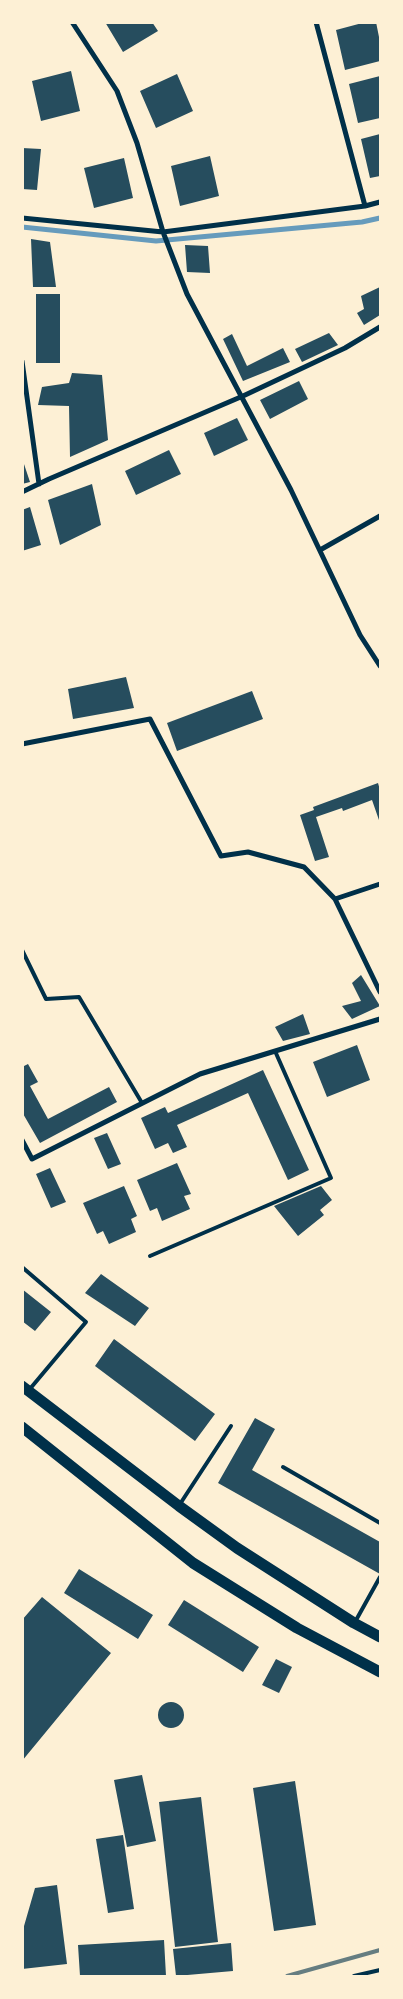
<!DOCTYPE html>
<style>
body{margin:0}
#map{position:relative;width:403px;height:1999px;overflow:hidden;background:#fdf0d5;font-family:Helvetica,sans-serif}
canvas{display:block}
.frame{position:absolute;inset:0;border:24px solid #fdf0d5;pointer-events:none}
</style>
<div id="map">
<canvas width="403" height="1999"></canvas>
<div class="frame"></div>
</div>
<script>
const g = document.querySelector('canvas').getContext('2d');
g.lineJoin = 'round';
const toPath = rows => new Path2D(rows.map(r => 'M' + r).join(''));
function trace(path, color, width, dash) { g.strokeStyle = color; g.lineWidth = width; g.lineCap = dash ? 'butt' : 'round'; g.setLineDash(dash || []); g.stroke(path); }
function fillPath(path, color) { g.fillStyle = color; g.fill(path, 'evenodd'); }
trace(toPath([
 [22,227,156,241,362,222,380,218]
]), '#669bbc', 5);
fillPath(toPath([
 [105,22,152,22,158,31,123,52],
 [366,22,376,22,380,42,380,61,345,70,336,30],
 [71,71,80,111,41,121,32,81],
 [177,74,193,111,156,128,140,91],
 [380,76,380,118,358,123,349,84],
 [380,134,380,176,370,178,361,139],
 [22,148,41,149,37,190,22,189],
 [210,156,219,196,180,206,171,166],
 [124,158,133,198,94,208,84,168],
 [31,239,50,242,56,287,33,287],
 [185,245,208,246,210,273,187,272],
 [380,287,380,315,364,325,357,313,364,309,361,296],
 [36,294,60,294,60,363,36,363],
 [329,333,338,345,302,362,295,349],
 [232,334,247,366,283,348,290,362,243,381,223,339],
 [72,373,102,375,108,440,70,457,69,406,38,405,42,387,69,383],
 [299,381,308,399,270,419,260,400],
 [237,418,248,440,214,456,204,433],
 [169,450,181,474,136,495,125,471],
 [22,458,30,482,22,484],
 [92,484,101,525,60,545,48,500],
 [30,507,41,545,22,551,22,510],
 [126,677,134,708,73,719,68,689],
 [252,691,263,719,177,751,167,723],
 [378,783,380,790,380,823,372,800,343,811,342,808,316,817,329,857,315,861,300,815,314,810,313,807],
 [361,975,380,1006,352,1019,342,1006,361,1001,352,983],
 [303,1014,310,1034,283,1041,275,1027],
 [357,1045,370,1080,327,1097,313,1062],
 [28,1064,38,1082,30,1086,48,1119,109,1087,117,1102,40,1143,22,1112,22,1067],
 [263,1070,309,1170,288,1180,248,1093,177,1125,187,1147,173,1153,168,1143,155,1149,141,1118,165,1107,168,1113],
 [107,1133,121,1164,108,1169,94,1138],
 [177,1163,191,1194,184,1196,190,1209,162,1221,157,1208,150,1211,137,1180],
 [50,1168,66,1202,51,1208,36,1174],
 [124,1186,137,1216,131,1219,136,1232,109,1244,103,1231,97,1234,83,1203],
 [321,1186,332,1200,320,1210,324,1215,298,1236,274,1206],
 [101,1274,149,1308,135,1326,85,1293],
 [22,1289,51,1312,35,1331,22,1321],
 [114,1339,215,1414,195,1441,95,1366],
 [255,1418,275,1429,252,1470,380,1542,380,1574,218,1483],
 [79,1569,153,1615,138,1639,64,1593],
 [42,1597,111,1653,22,1761,22,1620],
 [184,1600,259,1647,243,1672,168,1625],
 [276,1659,292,1667,279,1693,262,1685],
 '158 1715a13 13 0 1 1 26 0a13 13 0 1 1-26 0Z',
 [142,1775,156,1841,127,1847,114,1780],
 [295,1781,316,1925,274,1931,253,1788],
 [201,1797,218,1942,175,1947,159,1802],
 [123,1835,134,1909,108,1913,96,1839],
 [57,1885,67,1964,22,1969,22,1933,35,1888],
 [164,1940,166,1976,80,1976,78,1945],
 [231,1943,233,1971,176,1976,173,1949]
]), '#264d5e');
trace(toPath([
 [22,950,46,999,79,997,142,1103],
 [150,1256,331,1178,275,1051],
 [22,1267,86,1322,29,1390],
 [283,1467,380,1523],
 [180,1504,231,1426],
 [355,1622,380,1577],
 [354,1976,380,1970]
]), '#003049', 4);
trace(toPath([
 [72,22,117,91,137,143,163,232,187,294,291,490,360,635,380,666],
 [316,22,365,206],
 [22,218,163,232,365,206,380,202],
 [22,361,39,484],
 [22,492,49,479,243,396,345,348,380,327],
 [320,550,380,516],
 [22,744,150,719,221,856,248,852,304,867,335,899,380,884],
 [335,899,380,992],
 [22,1140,32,1159,200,1074,380,1019]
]), '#003049', 5);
trace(toPath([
 [22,1386,179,1506,237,1548,354,1623,380,1637],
 [22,1427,193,1563,297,1628,380,1672]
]), '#003049', 11);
trace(toPath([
 [287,1976,380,1950]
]), '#657d81', 4);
</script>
